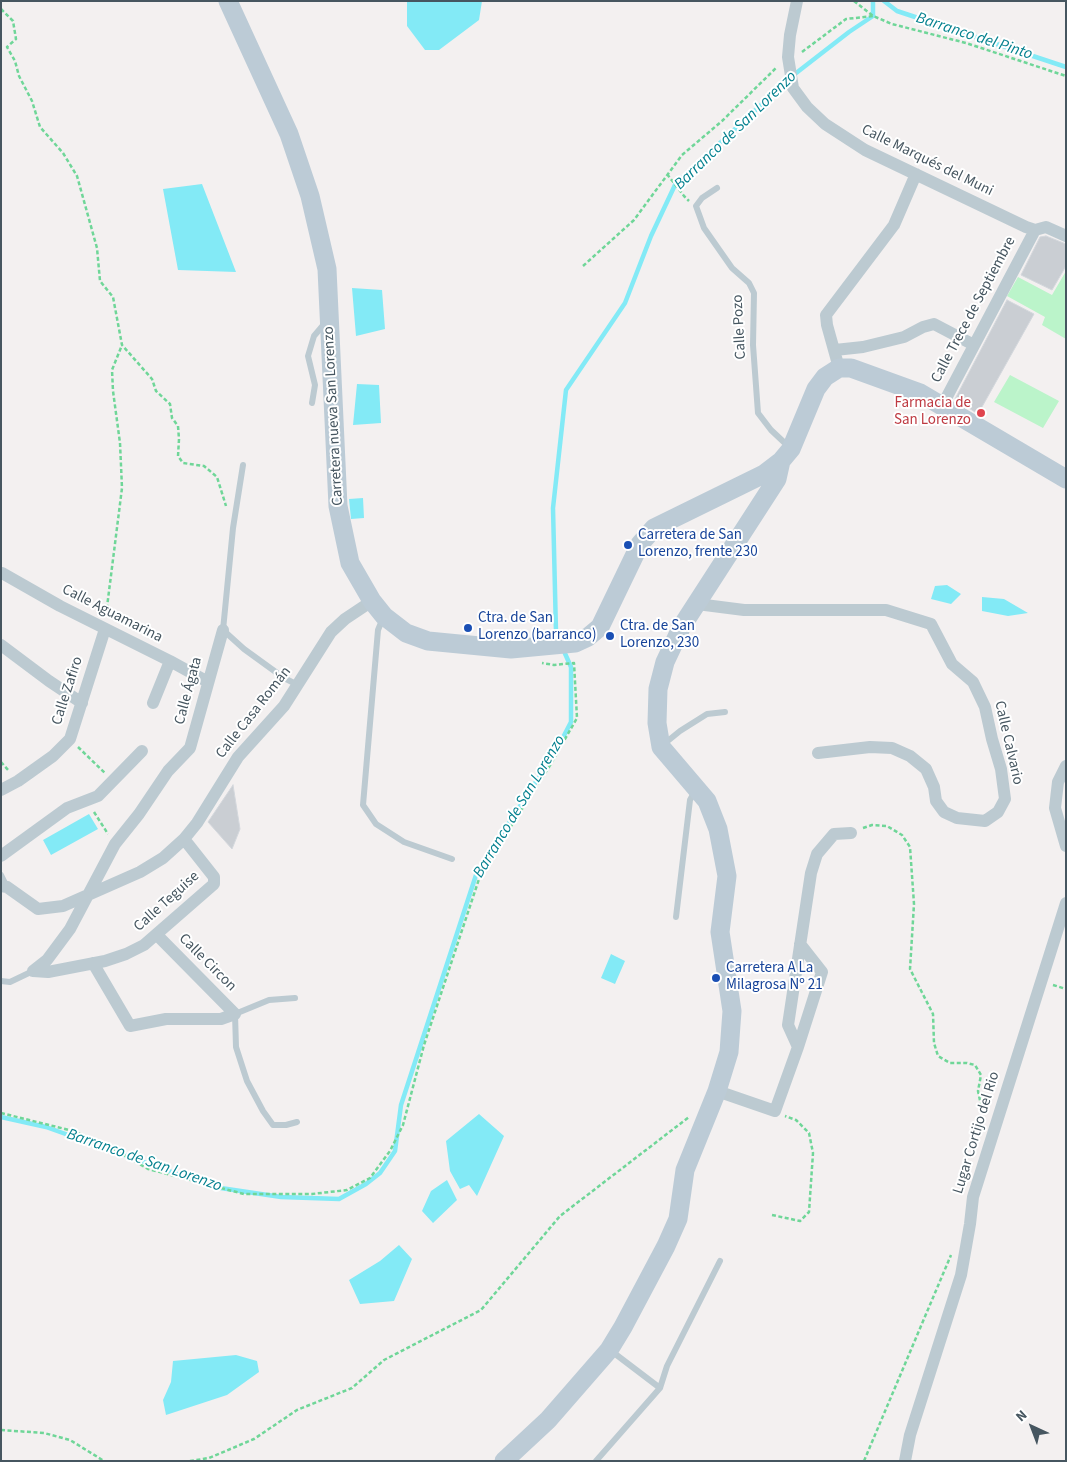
<!DOCTYPE html>
<meta charset="utf-8">
<style>
body{margin:0}
#map{position:relative;width:1067px;height:1462px;overflow:hidden;background:#f3f0f0;font-family:"Source Sans 3",sans-serif}
canvas{display:block}
.frame{position:absolute;inset:0;border:2px solid #465660;pointer-events:none}
.north{position:absolute;left:1007px;top:1402px;width:50px;height:50px;-webkit-text-stroke:4px #fff;paint-order:stroke;rotate:317deg;font-size:14px;font-weight:700;line-height:20px;text-align:center;color:#465660}
.north::after{content:'';display:block;margin:auto;width:18px;height:22px;background:#465660;clip-path:polygon(50% 0,100% 100%,50% 72%,0 100%)}
</style>
<div id="map">
<canvas width="1067" height="1462"></canvas>
<div class="frame"></div>
<div class="north">N</div>
</div>
<script>
const g = document.querySelector('canvas').getContext('2d');
g.lineJoin = 'round';
function fillPath(path, color) { g.fillStyle = color; g.fill(path, 'evenodd'); }
const toPath = rows => new Path2D(rows.map(r => 'M' + r).join(''));
function trace(path, color, width, dash) { g.strokeStyle = color; g.lineWidth = width; g.lineCap = dash ? 'butt' : 'round'; g.setLineDash(dash || []); g.stroke(path); }
function drawText(font, color, halo, rows, align = 'center') {
  g.font = font + ' "Source Sans 3",sans-serif'; g.lineWidth = 4; g.setLineDash([]); g.textBaseline = 'middle'; g.strokeStyle = halo; g.fillStyle = color; for (const [text, x, y, turn = 0] of rows) {
    g.save(); g.translate(x, y); g.rotate((+turn || 0) * Math.PI / 180); g.textAlign = isNaN(turn) ? turn : align; if (halo) g.strokeText(text, 0, 0); g.fillText(text, 0, 0); g.restore();
  }
}
fillPath(toPath([
 [1066,271,1066,339,1042,325,1045,317,1007,296,1018,277,1052,295],
 [1010,375,1059,401,1043,428,994,402]
]), '#bbf4ca');
fillPath(toPath([
 [407,1,482,1,479,20,439,50,425,50,407,26],
 [202,184,236,272,178,270,163,189],
 [352,288,382,290,385,329,356,336],
 [357,384,379,385,381,423,353,425],
 [363,498,364,518,351,519,349,499],
 [947,585,961,594,951,604,931,599,935,586],
 [982,597,1004,599,1028,613,1008,616,982,611],
 [89,814,98,829,51,855,43,840],
 [611,954,625,961,615,984,601,978],
 [479,1114,504,1136,477,1196,469,1185,460,1189,450,1171,446,1141],
 [447,1180,457,1200,433,1223,422,1211,431,1191],
 [399,1245,412,1259,394,1301,360,1304,349,1280,380,1261],
 [236,1355,257,1361,259,1372,227,1395,166,1415,163,1400,171,1382,173,1361]
]), '#83eaf6');
trace(toPath([
 [884,1,897,11,1066,67],
 [559,640,556,632,553,508,566,390,625,303,651,236,675,185,791,77,849,32,873,16,873,1],
 [1,1117,46,1127,214,1187,281,1197,339,1199,366,1184,380,1173,395,1151,401,1105,477,872,556,751,571,722,571,667,563,649]
]), '#83eaf6', 4.5);
const building = toPath([
 [1046,236,1066,244,1066,266,1052,290,1021,275,1040,237,1046,236],
 [1007,300,1034,314,978,414,955,399,1007,300],
 [233,785,240,829,232,849,208,822,233,785]
]);
fillPath(building, '#caced3');
trace(building, '#d3d7dc', 1);
trace(toPath([
 [854,1,873,16,892,24,966,43,1066,76],
 [1,9,13,21,16,39,7,47,15,61,19,76,32,101,40,127,63,153,77,176,97,248,100,281,113,297,122,345,152,379,156,391,170,404,172,418,178,426,179,439,178,456,183,463,204,466,217,477,226,506],
 [802,52,846,19,873,16],
 [667,174,684,196,689,201],
 [583,266,634,220,682,155,722,121,776,68],
 [106,615,122,488,120,443,113,391,112,370,122,345],
 [78,747,105,773],
 [1,762,9,771],
 [94,812,108,834],
 [863,828,872,825,887,826,902,835,910,847,914,904,910,969,933,1014,934,1043,938,1056,950,1063,967,1063,975,1065,981,1075,978,1091,982,1110,986,1114],
 [1053,985,1066,989],
 [1,1113,73,1131,105,1144,148,1169,244,1194,312,1194,347,1190,370,1178,390,1151,403,1125,424,1045,481,873,549,767,577,718,574,663,554,665,542,663],
 [772,1215,800,1221,809,1212,813,1153,809,1133,796,1120,785,1116],
 [1,1430,44,1433,70,1440,104,1461],
 [190,1461,209,1458,254,1439,297,1410,352,1388,384,1360,481,1310,560,1216,689,1117],
 [864,1461,951,1255]
]), '#6fd698', 2.5, [4, 2.5]);
trace(toPath([
 [717,188,702,198,696,206,704,228,732,268,749,283,754,293,753,345,758,413,771,430,788,446],
 [312,403,315,385,308,356,314,336,325,323],
 [243,465,233,528,223,630,244,649,284,678,298,685],
 [383,618,378,630,363,805,376,824,404,842,452,859],
 [664,744,680,731,707,714,725,712],
 [1,875,7,887],
 [676,917,690,800,695,791],
 [1,981,10,982,33,971],
 [295,998,269,1000,235,1014,236,1047,247,1081,263,1111,273,1125,286,1125,297,1122],
 [610,1350,660,1388,667,1366,720,1261],
 [596,1461,660,1388]
]), '#bccad1', 6);
trace(toPath([
 [797,1,790,35,788,57,793,88,807,107,825,124,865,150,1026,227,1035,230,1046,227,1066,236],
 [835,350,863,347,904,337,923,327,934,324,974,345],
 [839,368,827,325,826,315,894,225,916,174],
 [942,406,1035,230],
 [2,573,60,606,170,661,208,682],
 [697,604,744,610,886,610,931,624,952,664,973,682,985,707,992,739,1001,769,1005,799,998,812,985,821,957,818,944,812,936,801,934,787,926,769,910,756,892,748,870,747,818,753],
 [1,645,49,681,82,703],
 [153,703,170,661],
 [1066,766,1058,782,1055,808,1066,846],
 [1,790,18,781,53,756,70,739,105,629],
 [1,856,67,808,98,796,142,751],
 [1,886,7,887,38,909,63,906,140,872,163,858,184,839,197,823,238,757,284,706,331,632,345,619,372,601],
 [93,963,130,1026,166,1019,221,1019,235,1014,157,935],
 [33,971,47,960,70,929,115,844,139,814,168,771,190,748,223,630],
 [33,971,48,972,105,961,126,954,144,945,214,884,214,877,184,839],
 [798,1047,788,1025,811,873,817,854,834,834,851,833],
 [717,1091,775,1111,798,1047,822,972,800,944],
 [905,1461,910,1435,961,1275,970,1224,973,1197,1066,903]
]), '#bccad1', 12);
trace(toPath([
 [228,1,289,134,310,196,327,269,338,506,350,563,372,601,384,616,406,633,428,641,511,649,575,643,588,637,600,627,640,544,654,528,764,474,781,461,791,449,816,389,825,377,839,368,851,368,920,393,1066,479],
 [504,1461,548,1420,609,1350,623,1327,666,1246,678,1219,685,1170,717,1091,729,1052,732,1011,720,932,727,876,718,829,707,801,661,747,657,723,658,689,665,662,682,626,777,479,781,461]
]), '#bccbd6', 19);
for (const [x, y, r, color] of [
 [981,413,5,"#e0444e"],
 [628,545,5,"#1a4fb4"],
 [468,628,5,"#1a4fb4"],
 [610,636,5,"#1a4fb4"],
 [716,978,5,"#1a4fb4"]
]) { const dot = new Path2D(); dot.arc(x, y, r, 0, 2 * Math.PI); g.fillStyle = color; g.fill(dot); trace(dot, '#fff', 2); }
drawText('15px', '#465660', '#fff', [
 ["Calle Marqués del Muni",927,161,26],
 ["Calle Trece de Septiembre",974,310,-62],
 ["Calle Pozo",740,327,-93],
 ["Carretera nueva San Lorenzo",334,416,-93],
 ["Calle Aguamarina",112,614,27],
 ["Calle Zafiro",68,691,-72],
 ["Calle Ágata",189,691,-75],
 ["Calle Casa Román",254,713,-52],
 ["Calle Calvario",1008,743,77],
 ["Calle Teguise",167,902,-42],
 ["Calle Circon",207,963,45],
 ["Lugar Cortijo del Rio",977,1133,-73]
]);
drawText('15px', '#be3a42', '#fff', [
 ["Farmacia de",971,404],
 ["San Lorenzo",971,421]
], 'right');
drawText('15px', '#164399', '#fff', [
 ["Carretera de San",638,536],
 ["Lorenzo, frente 230",638,553],
 ["Ctra. de San",478,619],
 ["Lorenzo (barranco)",478,636],
 ["Ctra. de San",620,627],
 ["Lorenzo, 230",620,644],
 ["Carretera A La",726,969],
 ["Milagrosa Nº 21",726,986]
], 'left');
drawText('italic 16px', '#04818f', '#fff', [
 ["Barranco del Pinto",974,37,18],
 ["Barranco de San Lorenzo",736,131,-44],
 ["Barranco de San Lorenzo",520,807,-59],
 ["Barranco de San Lorenzo",144,1161,19]
]);
</script>
